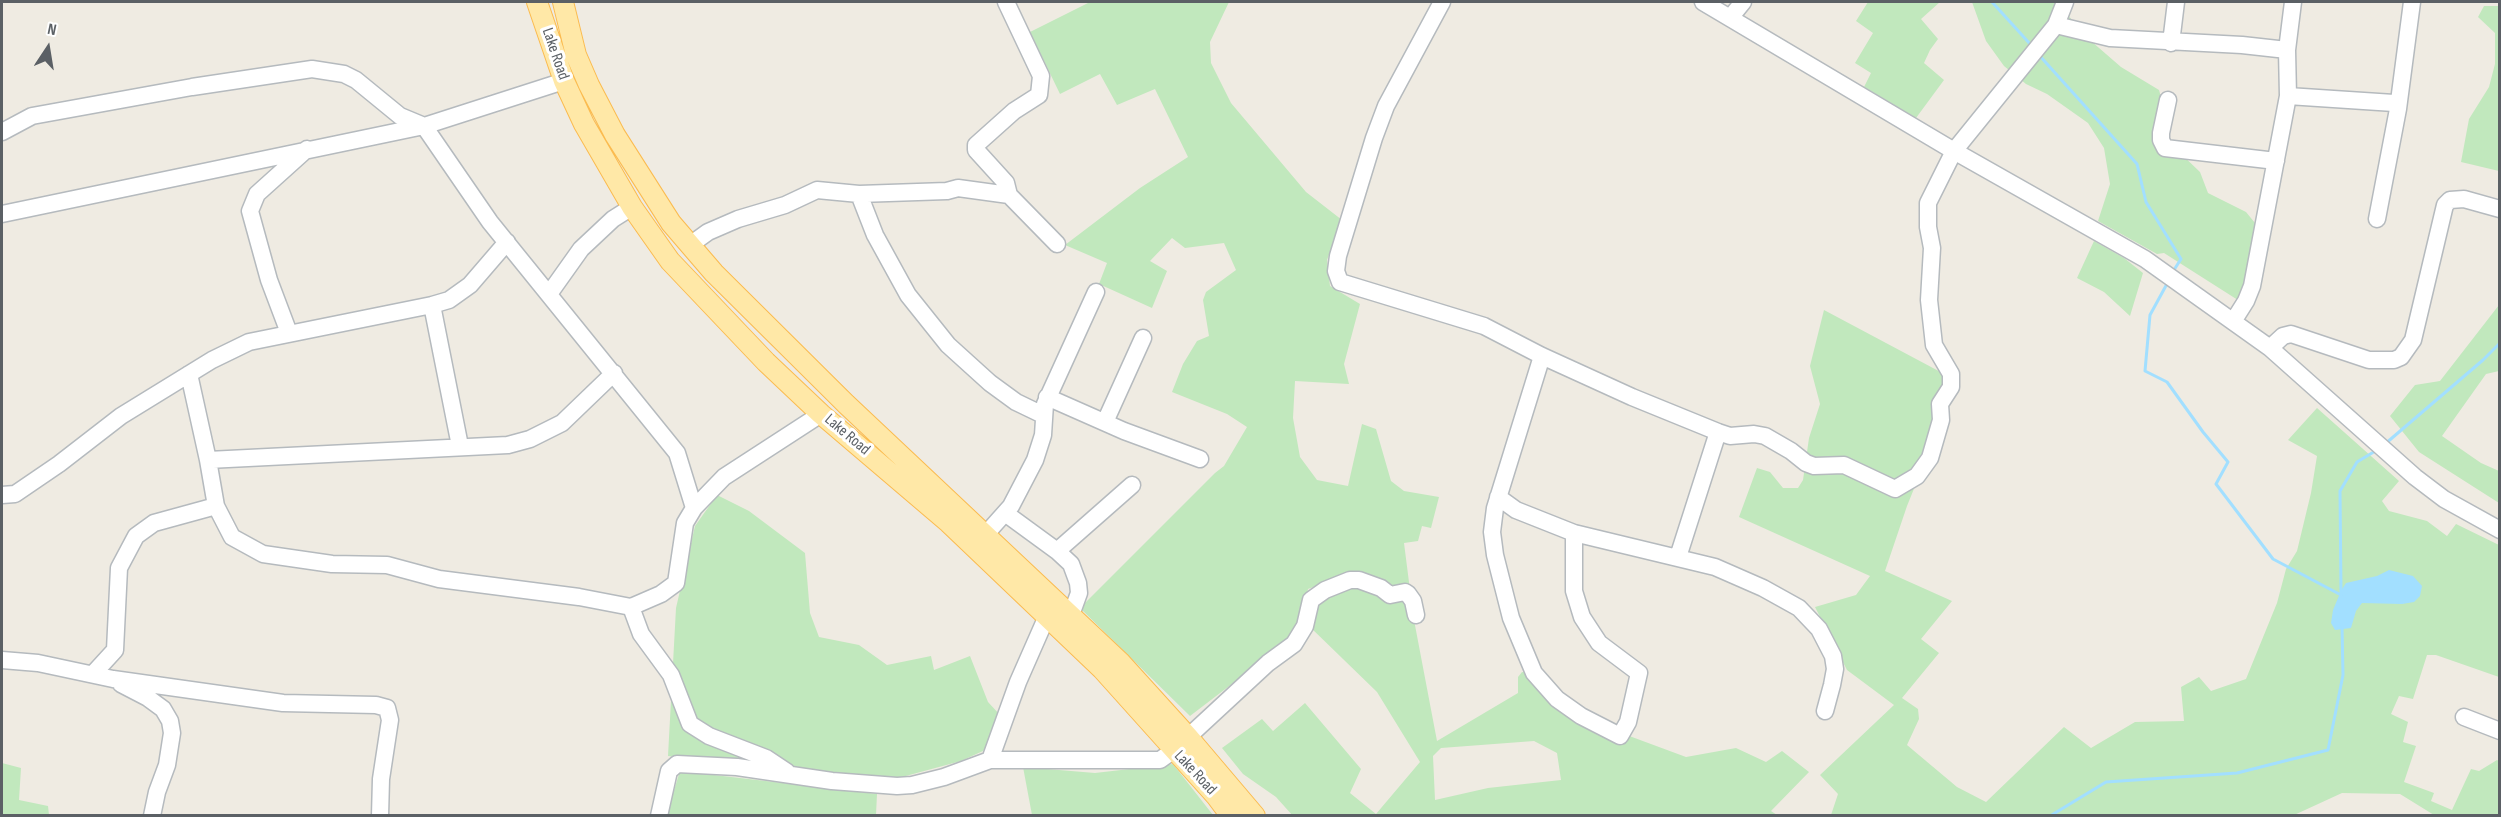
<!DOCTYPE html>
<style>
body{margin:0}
#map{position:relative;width:2501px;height:817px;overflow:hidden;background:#efebe2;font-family:"Sofia Sans Condensed",sans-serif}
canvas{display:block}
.frame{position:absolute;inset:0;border:3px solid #5b6065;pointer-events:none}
.north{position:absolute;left:18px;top:18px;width:60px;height:60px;-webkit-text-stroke:4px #fff;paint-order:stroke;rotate:12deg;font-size:16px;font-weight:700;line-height:24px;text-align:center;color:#5b6065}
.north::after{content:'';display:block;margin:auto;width:21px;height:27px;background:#5b6065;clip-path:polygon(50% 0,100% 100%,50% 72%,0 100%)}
</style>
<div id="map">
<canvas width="2501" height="817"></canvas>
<div class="frame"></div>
<div class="north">N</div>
</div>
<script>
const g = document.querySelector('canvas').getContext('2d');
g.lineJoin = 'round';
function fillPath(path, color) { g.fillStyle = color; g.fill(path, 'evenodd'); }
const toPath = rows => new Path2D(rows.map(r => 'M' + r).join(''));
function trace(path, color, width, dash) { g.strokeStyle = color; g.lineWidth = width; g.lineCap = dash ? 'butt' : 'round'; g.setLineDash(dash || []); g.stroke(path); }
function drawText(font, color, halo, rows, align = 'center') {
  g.font = font + ' "Sofia Sans Condensed",sans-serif'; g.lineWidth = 6; g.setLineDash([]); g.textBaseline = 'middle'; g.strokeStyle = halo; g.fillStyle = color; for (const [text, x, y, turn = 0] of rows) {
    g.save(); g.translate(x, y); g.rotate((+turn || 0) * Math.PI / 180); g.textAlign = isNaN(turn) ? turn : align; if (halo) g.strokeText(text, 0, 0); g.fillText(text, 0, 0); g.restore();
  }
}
fillPath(toPath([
 [1090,2,1229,2,1210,42,1211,63,1231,103,1306,192,1342,220,1327,260,1330,286,1360,304,1344,364,1349,384,1295,381,1293,418,1300,457,1317,480,1348,486,1362,424,1376,429,1391,481,1404,491,1439,497,1431,528,1422,526,1418,541,1404,543,1410,590,1341,577,1308,589,1301,626,1258,664,1190,716,1080,608,1215,473,1224,466,1247,427,1227,414,1172,392,1183,364,1197,341,1209,336,1203,300,1206,292,1236,270,1224,243,1185,248,1172,238,1150,261,1167,271,1152,308,1099,284,1107,263,1065,245,1140,188,1188,157,1155,89,1117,105,1100,74,1060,94,1030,32],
 [1868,2,1940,2,1921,19,1938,39,1930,50,1924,63,1944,80,1916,118,1864,87,1871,73,1855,63,1873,33,1856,21],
 [1972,2,2056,2,2091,41,2121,67,2159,90,2163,104,2155,129,2200,172,2208,193,2246,212,2255,223,2241,302,2164,253,2157,254,2098,221,2110,184,2104,148,2088,123,2047,94,2026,84,2004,66,1986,41],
 [2484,6,2499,6,2499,171,2461,162,2469,119,2489,87,2495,64,2495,33,2478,17],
 [2094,241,2124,258,2143,273,2130,316,2104,292,2077,278],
 [2499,305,2499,371,2486,374,2442,436,2481,463,2499,471,2499,503,2419,452,2390,416,2415,385,2440,381],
 [1824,310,1948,376,1953,392,1907,506,1885,571,1952,601,1921,639,1939,653,1902,698,1918,709,1919,719,1907,745,1957,787,1986,802,2064,727,2091,748,2135,722,2184,721,2181,687,2199,677,2211,691,2246,679,2277,603,2286,569,2297,551,2311,493,2317,456,2288,440,2317,408,2399,481,2382,501,2389,511,2427,521,2447,536,2456,524,2499,545,2499,677,2436,655,2427,655,2413,699,2399,696,2391,714,2408,722,2403,742,2416,746,2404,782,2434,793,2431,801,2452,810,2471,769,2479,771,2497,760,2499,761,2499,815,2434,815,2400,794,2342,793,2292,816,1831,815,1838,794,1820,775,1894,705,1847,670,1815,607,1856,595,1870,576,1739,517,1757,468,1770,472,1783,488,1798,488,1803,480,1809,438,1820,404,1810,366],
 [717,495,749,511,805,553,810,613,819,637,859,645,887,665,931,656,934,670,970,656,988,702,1001,716,993,736,983,751,961,761,891,780,868,782,668,756,676,608,695,526],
 [1353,583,1410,599,1437,741,1518,693,1518,677,1522,672,1531,673,1605,727,1686,757,1736,748,1766,762,1782,751,1809,772,1771,811,1777,815,1293,816,1276,797,1243,774,1222,748,1262,719,1273,731,1305,703,1361,769,1350,793,1376,814,1420,762,1377,692,1309,626,1316,601],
 [1534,741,1557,753,1561,780,1488,788,1435,800,1433,756,1441,748],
 [2,763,21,768,19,800,48,806,49,815,2,815],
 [1173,764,1213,815,1032,815,1023,767,1095,773],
 [680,771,877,794,876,815,666,816]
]), '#c1e8bd');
fillPath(toPath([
 [2389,570,2413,576,2422,586,2420,596,2414,602,2402,604,2362,603,2356,611,2351,628,2335,630,2331,623,2333,610,2341,591,2346,583,2377,576]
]), '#a2dfff');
trace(toPath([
 [1992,2,2031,45],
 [2039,55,2137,164,2146,202,2181,259,2172,273],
 [2168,282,2150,315,2145,371,2167,382,2203,432,2228,462,2216,484,2273,559,2341,595],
 [2385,444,2483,360,2500,343],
 [2341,592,2340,491,2357,462,2377,450],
 [2050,816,2106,782,2237,773,2328,750,2343,675,2342,626]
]), '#a2dfff', 3);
const minor = toPath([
 [1006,2,1041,76,1039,95,1014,111,976,145,976,150,1006,183,1009,195],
 [1442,2,1386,106,1374,138,1338,256,1336,271,1340,282,1484,326,1542,356,1632,397,1718,432,1730,436,1754,434,1765,436,1791,451,1806,463,1814,466,1844,465,1895,489,1917,476,1930,458,1941,420,1940,404,1951,387,1951,374,1934,345,1929,300,1932,248,1928,227,1928,203,1954,151,2056,25,2065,2],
 [1703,2,1954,151,2145,259,2270,348,2415,477,2444,499,2500,530],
 [1730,18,1743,2],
 [2056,25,2110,38,2242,45,2287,50],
 [2171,43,2176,2],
 [2288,96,2394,103,2397,105],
 [2168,100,2161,133,2161,140,2165,148,2276,161],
 [2,132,32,116,192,87,312,69,344,74,356,80,400,116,424,126,490,222,677,453,694,508,685,523,676,583,661,594,631,607,579,597,439,579,387,565,332,564,263,554,232,537,216,506,208,460,189,374],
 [859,194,875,235,908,295,948,345,990,383,1016,402,1043,415],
 [2,214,424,126,564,81],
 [2377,219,2398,109,2412,2],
 [690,245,708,232,738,219,785,205,817,190,859,194,947,191,958,188,1009,195,1057,244],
 [549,294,581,249,613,219,632,207],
 [432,305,460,446],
 [2234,320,2246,301,2252,286,2288,96,2287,50,2293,2],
 [289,333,269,280,250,211,257,194,307,149],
 [2270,348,2283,336,2291,334,2369,360,2394,360,2401,357,2413,340,2445,205,2450,200,2464,199,2500,209],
 [1542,356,1495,508,1492,532,1495,555,1511,618,1534,673,1557,699,1581,716,1620,736,1628,722,1639,673,1599,643,1582,617,1574,591,1574,533],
 [1047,397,1124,431,1200,459],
 [1105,422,1143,338],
 [208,460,508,445,530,439,562,423,614,373],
 [2,495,15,494,59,464,121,416,212,360,249,342,432,305,449,300,470,285,507,242],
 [1498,497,1516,510,1574,533,1715,567,1763,588,1799,608,1819,629,1833,656,1835,669,1832,685,1825,711],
 [694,508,724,477,821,414],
 [1005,513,1057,551,1071,564,1078,583,1079,593,1071,615],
 [986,534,1011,506,1035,460,1043,435,1045,404,1096,292],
 [1057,551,1132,485],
 [1678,557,1718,432],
 [631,607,641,634,671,675,690,724,709,736,766,758,787,772],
 [2,660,38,663,113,679,283,703,376,705,387,708,390,720,381,779,380,816],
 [93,674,115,650,119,568,136,536,154,523,216,506],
 [121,684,148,698,163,709,170,721,172,733,167,765,157,792,152,816],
 [2464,717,2500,731],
 [1188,737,1268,663,1294,644,1305,626,1311,600,1325,590,1350,580,1359,580,1381,588,1390,595,1405,592,1408,594,1413,601,1416,615],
 [990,760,1160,760,1174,750],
 [659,816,669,771,677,764,737,767,832,781,897,786,912,785,944,777,990,760,1018,682,1047,616]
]);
const major = toPath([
 [537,2,564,81,584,124,632,207,670,261,766,362,821,414,949,523,1102,669,1216,796,1231,816],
 [563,2,576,55,589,85,615,135,671,223,714,273,846,404,1120,662,1188,737,1255,816]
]);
trace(minor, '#b5babe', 19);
trace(major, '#fbbb4f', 22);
trace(minor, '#fff', 16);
trace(major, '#ffe8a7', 20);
drawText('16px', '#5b6065', '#fff', [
 ["Lake Road",555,54,71],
 ["Lake Road",847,435,40],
 ["Lake Road",1195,773,47]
]);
</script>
